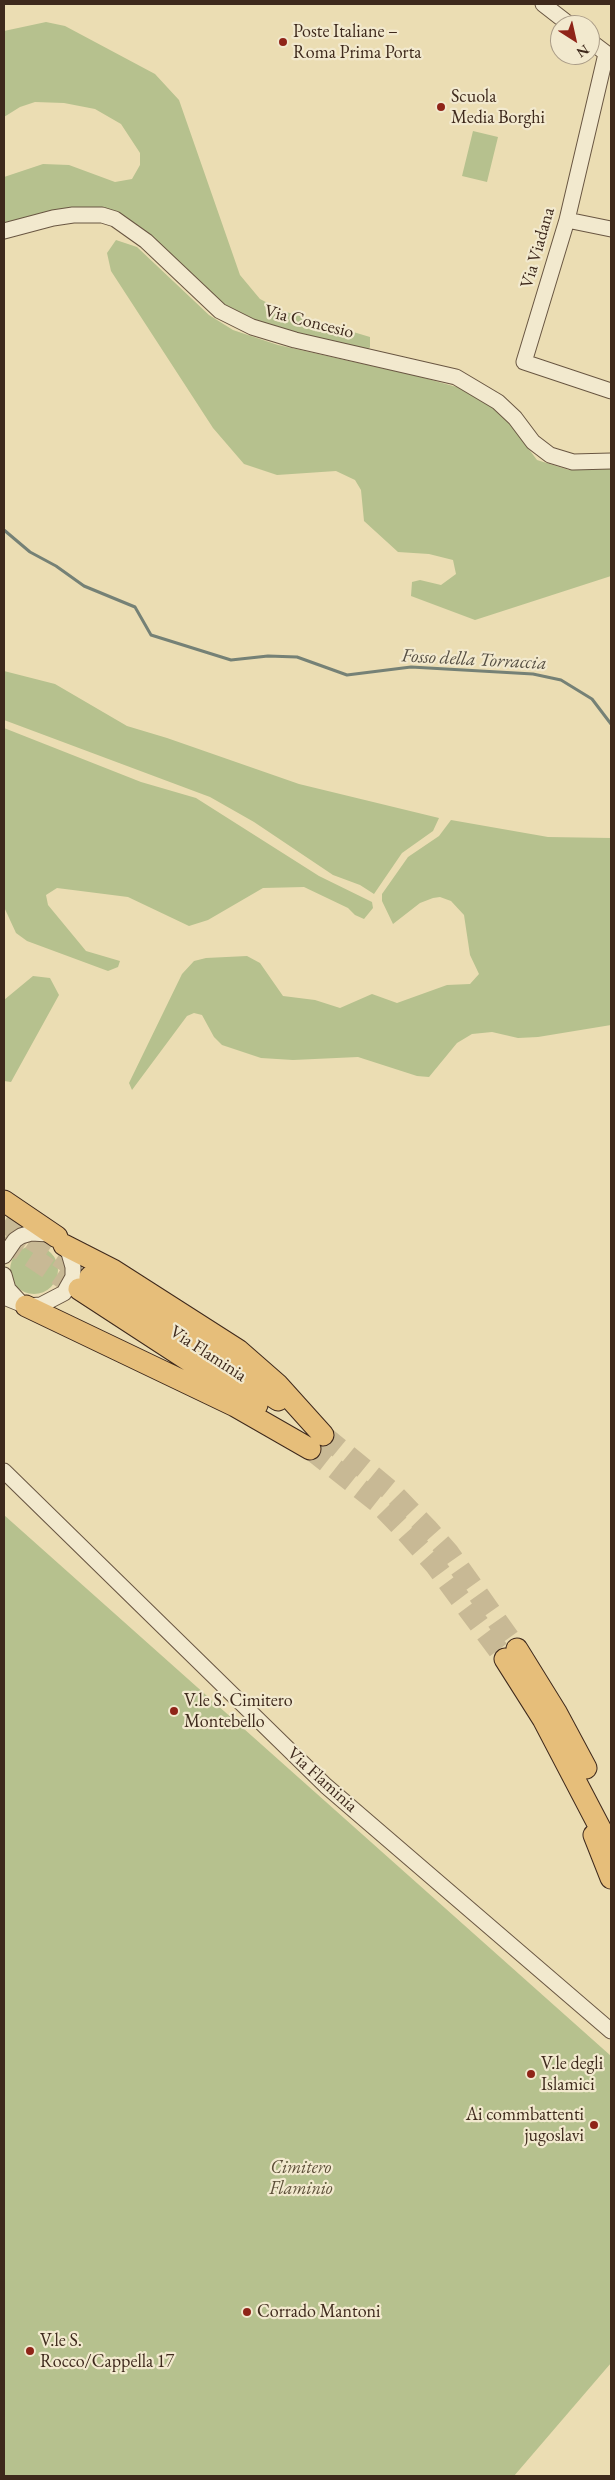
<!DOCTYPE html>
<meta charset="utf-8">
<style>
body{margin:0}
#map{position:relative;width:615px;height:2480px;overflow:hidden;background:#ebddb3;font-family:"EB Garamond",serif}
canvas{display:block}
.frame{position:absolute;inset:0;border:5px solid #3e291c;pointer-events:none}
.north{position:absolute;left:550px;top:15px;width:50px;height:50px;box-sizing:border-box;background:#f2e9ce;border:1px solid #aa9c87;border-radius:50%;rotate:145deg;font-size:14px;font-weight:700;line-height:20px;text-align:center;color:#3e291c}
.north::after{content:'';display:block;margin:auto;width:18px;height:22px;background:#8f2418;clip-path:polygon(50% 0,100% 100%,50% 72%,0 100%)}
</style>
<div id="map">
<canvas width="615" height="2480"></canvas>
<div class="frame"></div>
<div class="north">N</div>
</div>
<script>
const g = document.querySelector('canvas').getContext('2d');
g.lineJoin = 'round';
function fillPath(path, color) { g.fillStyle = color; g.fill(path, 'evenodd'); }
const toPath = rows => new Path2D(rows.map(r => 'M' + r).join(''));
function trace(path, color, width, dash) { g.strokeStyle = color; g.lineWidth = width; g.lineCap = dash ? 'butt' : 'round'; g.setLineDash(dash || []); g.stroke(path); }
function drawText(font, color, halo, rows, align = 'center') {
  g.font = font + ' "EB Garamond",serif'; g.lineWidth = 4.5; g.setLineDash([]); g.textBaseline = 'middle'; g.strokeStyle = halo; g.fillStyle = color; for (const [text, x, y, turn = 0] of rows) {
    g.save(); g.translate(x, y); g.rotate((+turn || 0) * Math.PI / 180); g.textAlign = isNaN(turn) ? turn : align; if (halo) g.strokeText(text, 0, 0); g.fillText(text, 0, 0); g.restore();
  }
}
fillPath(toPath([
 [46,22,65,26,155,74,179,100,240,275,260,299,283,311,370,337,370,347,367,353,257,325,232,313,119,214,4,226,4,177,43,164,69,165,115,182,132,179,140,165,140,153,121,124,95,109,64,103,35,102,20,107,4,117,4,31],
 [473,131,498,137,487,182,462,176],
 [116,240,137,247,209,315,233,330,278,345,417,376,464,389,488,401,509,423,537,460,569,470,611,469,611,576,475,620,411,596,412,582,420,580,441,585,456,574,453,560,429,554,398,552,364,521,361,490,355,480,336,471,277,475,244,464,213,428,111,271,107,253],
 [4,671,55,684,127,726,167,738,299,784,439,818,433,831,402,853,374,894,360,885,333,875,254,822,210,797,4,720],
 [4,728,141,782,196,798,319,876,372,902,373,908,364,919,355,915,348,908,304,887,263,888,208,920,189,926,128,897,57,888,46,895,48,905,86,951,120,961,118,967,108,971,27,941,16,933,4,907],
 [451,820,548,837,611,838,611,1025,538,1037,518,1038,492,1032,472,1034,457,1043,429,1077,417,1076,358,1057,293,1060,261,1058,222,1045,214,1037,202,1015,194,1013,187,1016,132,1090,129,1083,182,974,194,961,206,958,247,956,260,963,283,996,315,1000,340,1008,372,994,397,1003,447,985,470,984,479,974,470,955,464,915,451,901,440,897,433,898,420,903,393,924,382,901,382,894,408,857,439,836],
 [33,976,50,978,59,995,11,1082,4,1081,4,1000],
 '10 1270a24 24 0 1 1 48 0a24 24 0 1 1-48 0Z',
 [4,1515,611,2056,611,2363,514,2476,4,2476]
]), '#b6c18e');
trace(toPath([
 [4,530,30,552,56,566,84,586,135,607,151,635,231,660,268,656,297,657,347,675,411,667,533,674,561,680,592,699,611,724]
]), '#758176', 3);
trace(toPath([
 [4,1222,87,1275],
 [4,1239,79,1289],
 [323,1435,391,1491,427,1528,449,1553,517,1649],
 [310,1449,377,1502,402,1528,435,1565,505,1659]
]), '#c8b995', 21, [21, 11]);
const minor = toPath([
 [543,4,570,25],
 [590,41,611,57],
 [606,54,567,220,524,362,611,391],
 [567,220,611,229],
 [4,231,53,218,73,215,102,215,115,219,146,241,220,311,252,327,295,340,456,377,498,402,515,418,533,442,550,455,573,462,611,461],
 [4,1256,15,1240,21,1236,31,1233,49,1234,57,1237,69,1253,73,1267,73,1277,64,1293,41,1305,26,1306,4,1297],
 [4,1275,8,1289,20,1302],
 [4,1471,326,1786,611,2031]
]);
const highway = toPath([
 [4,1201,57,1237],
 [64,1245,113,1270,238,1350,278,1385,323,1435],
 [90,1277,278,1400],
 [79,1289,257,1405],
 [26,1306,235,1406,310,1449],
 [517,1649,556,1712,586,1768],
 [505,1659,543,1719,611,1849],
 [594,1835,611,1878]
]);
trace(minor, '#695642', 17);
trace(highway, '#3e291c', 23);
trace(minor, '#f2e9ce', 15);
trace(highway, '#e6be7a', 21);
for (const [x, y, r, color] of [
 [283,42,5,"#8f2418"],
 [441,107,5,"#8f2418"],
 [174,1711,5,"#8f2418"],
 [531,2074,5,"#8f2418"],
 [594,2125,5,"#8f2418"],
 [247,2312,5,"#8f2418"],
 [30,2351,5,"#8f2418"]
]) { const dot = new Path2D(); dot.arc(x, y, r, 0, 2 * Math.PI); g.fillStyle = color; g.fill(dot); trace(dot, '#f2e9ce', 2); }
drawText('18px', '#3e291c', '#f2e9ce', [
 ["Poste Italiane –",293,32],
 ["Roma Prima Porta",293,53],
 ["Scuola",451,97],
 ["Media Borghi",451,118],
 ["V.le S. Cimitero",184,1701],
 ["Montebello",184,1722],
 ["V.le degli",541,2064],
 ["Islamici",541,2085],
 ["Ai commbattenti",584,2115,"right"],
 ["jugoslavi",584,2136,"right"],
 ["Corrado Mantoni",257,2312],
 ["V.le S.",40,2341],
 ["Rocco/Cappella 17",40,2362]
], 'left');
drawText('18px', '#3e291c', '#f2e9ce', [
 ["Via Viadana",538,248,-74],
 ["Via Concesio",309,322,14],
 ["Via Flaminia",208,1354,33],
 ["Via Flaminia",322,1780,42]
]);
drawText('italic 18px', '#5c4f38', '#f2e9ce', [
 ["Cimitero",301,2168],
 ["Flaminio",301,2189]
]);
drawText('italic 19px', '#554e42', '#f2e9ce', [
 ["Fosso della Torraccia",474,660,3]
]);
</script>
